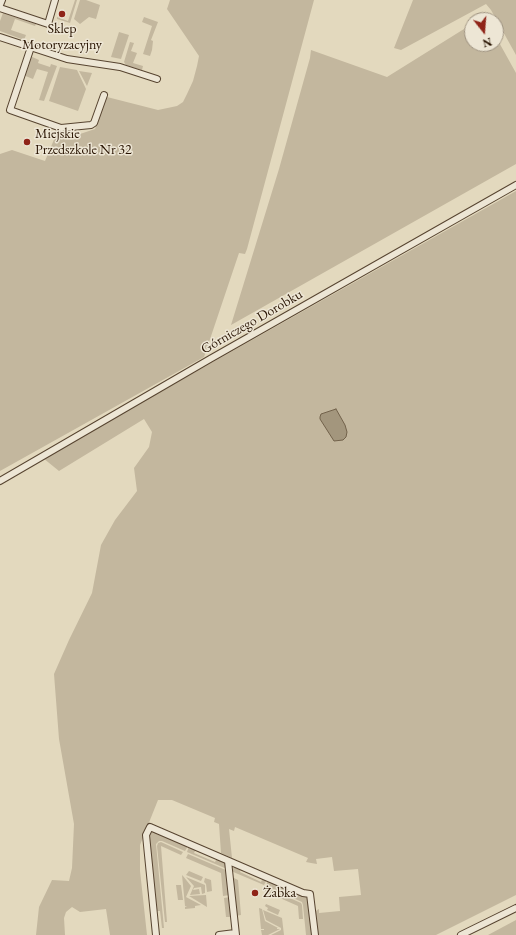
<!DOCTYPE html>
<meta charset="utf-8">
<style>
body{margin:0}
#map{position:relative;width:516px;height:935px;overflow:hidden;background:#e3d9be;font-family:"EB Garamond",serif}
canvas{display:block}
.north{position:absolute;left:464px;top:12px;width:40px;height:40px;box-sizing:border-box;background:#ede6d5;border:1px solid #9e9280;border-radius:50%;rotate:163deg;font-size:11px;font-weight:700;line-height:16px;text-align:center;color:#281300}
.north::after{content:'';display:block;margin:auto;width:14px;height:18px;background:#8f2418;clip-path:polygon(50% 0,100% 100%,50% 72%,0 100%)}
</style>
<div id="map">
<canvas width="516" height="935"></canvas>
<div class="north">N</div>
</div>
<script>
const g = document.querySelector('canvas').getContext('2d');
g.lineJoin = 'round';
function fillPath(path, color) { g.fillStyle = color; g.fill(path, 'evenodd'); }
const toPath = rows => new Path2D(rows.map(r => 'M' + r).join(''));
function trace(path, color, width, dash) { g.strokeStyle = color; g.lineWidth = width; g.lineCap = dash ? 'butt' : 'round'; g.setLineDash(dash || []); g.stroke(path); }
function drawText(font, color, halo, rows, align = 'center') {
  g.font = font + ' "EB Garamond",serif'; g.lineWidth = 3; g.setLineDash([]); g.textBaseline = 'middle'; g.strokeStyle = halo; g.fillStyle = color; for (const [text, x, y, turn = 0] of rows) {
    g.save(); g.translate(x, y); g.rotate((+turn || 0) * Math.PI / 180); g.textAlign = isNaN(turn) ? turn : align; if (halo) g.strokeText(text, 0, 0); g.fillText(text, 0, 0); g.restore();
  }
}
fillPath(toPath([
 [75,0,77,0,70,23,57,19,57,17,68,21],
 [80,0,86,0,100,5,96,19,89,17,80,24,74,19],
 [170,0,314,0,247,249,245,254,239,253,204,357,0,471,0,154,12,150,45,161,58,130,74,136,95,129,107,97,158,110,177,106,183,102,187,94,193,81,197,66,199,56,167,9],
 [413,0,516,0,516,55,491,10,486,4,401,50,394,48],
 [3,13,36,24,35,26,15,19,11,30,26,35,24,40,0,31,0,21],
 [144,17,158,22,151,40,153,41,152,50,150,56,143,54,152,26,142,22],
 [472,24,472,44,496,44,496,37,516,73,516,164,231,325,279,169,310,58,311,50,387,77],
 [119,32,129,35,121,59,111,57],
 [130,42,134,43,131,51,137,53,133,63,143,66,142,70,126,65,124,62],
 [30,56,39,60,38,63,50,67,51,64,57,66,44,101,39,100,48,72,37,69,33,79,23,75],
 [60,67,77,70,86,89,78,111,49,101],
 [79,71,92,73,87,86],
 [516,191,516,895,436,935,317,935,315,913,317,910,319,909,319,913,340,911,339,897,361,895,358,869,334,871,332,857,316,859,317,864,311,863,306,862,308,858,235,827,234,831,229,829,232,858,221,853,219,824,214,822,215,818,172,800,158,800,140,845,140,871,147,935,110,935,106,909,80,912,72,907,66,912,64,918,65,935,36,935,39,907,52,880,69,881,72,868,74,824,59,739,54,674,69,640,92,593,101,545,115,520,137,491,134,468,149,447,152,432,144,419,59,471,43,458],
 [152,831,188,846,185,851,162,841,159,841,156,844,164,928,162,928,160,911,156,911,149,835],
 [161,842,183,852,181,855,161,846,167,922,165,922,157,846,158,843],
 [189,846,196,849,194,853,215,862,217,858,226,863,227,869,187,852],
 [188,854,228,871,230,895,223,896,221,873,186,858],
 [235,867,241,868,240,872,261,882,263,878,267,879,264,885,231,871,232,869],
 [189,871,203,877,201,881,186,875],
 [182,875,183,876,191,886,186,897,201,905,195,906,195,908,185,909,185,907,187,906,185,906],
 [186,877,205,885,205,893,202,894,201,887,194,888,193,890,199,889,200,894,190,895,194,886],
 [232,877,238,880,241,915,235,916],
 [205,878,211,880,212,891,207,892,206,884,204,882],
 [268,880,308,897,313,935,306,935,303,905,302,902,266,886],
 [176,885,181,885,183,900,178,900],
 [265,887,301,903,302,905,303,919,299,919,298,906,264,891],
 [206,895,207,907,189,896],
 [230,897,232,917,226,917,224,898],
 [266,904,280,910,278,915,267,910,268,908,265,906],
 [259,908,262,909,265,921,278,928,277,928,277,929,280,929,268,935,262,935,261,930,264,930,264,929,261,929],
 [263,910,282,918,284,935,271,935,281,930,281,928,266,920],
 [516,920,516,935,488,935]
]), '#c3b79e');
const water = toPath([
 [336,409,345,425,347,432,346,437,343,440,334,441,320,419,320,417,321,414,336,409]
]);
fillPath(water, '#a3967d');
trace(water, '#72624b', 1);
const minor = toPath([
 [0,5,2,0],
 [0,8,48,24,55,0],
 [0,37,67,59,120,67,157,79],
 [31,47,10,110,61,128,91,125,94,123,104,95],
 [0,481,210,359,516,185],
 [228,861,236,935],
 [156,935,146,835,150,827,303,893,310,894,315,935],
 [219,935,235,933],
 [461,935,516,908]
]);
trace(minor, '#574430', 8);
trace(minor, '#ede6d5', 6);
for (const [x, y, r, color] of [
 [62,14,4,"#8f2418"],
 [27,142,4,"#8f2418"],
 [255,893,4,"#8f2418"]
]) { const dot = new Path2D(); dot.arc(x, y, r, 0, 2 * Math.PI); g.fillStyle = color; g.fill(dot); trace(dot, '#ede6d5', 1.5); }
drawText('14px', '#281300', '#ede6d5', [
 ["Sklep",62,29,"center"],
 ["Motoryzacyjny",62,45,"center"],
 ["Miejskie",35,134],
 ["Przedszkole Nr 32",35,150],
 ["Żabka",263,893]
], 'left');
drawText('14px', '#281300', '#ede6d5', [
 ["Górniczego Dorobku",252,322,-30]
]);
</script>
